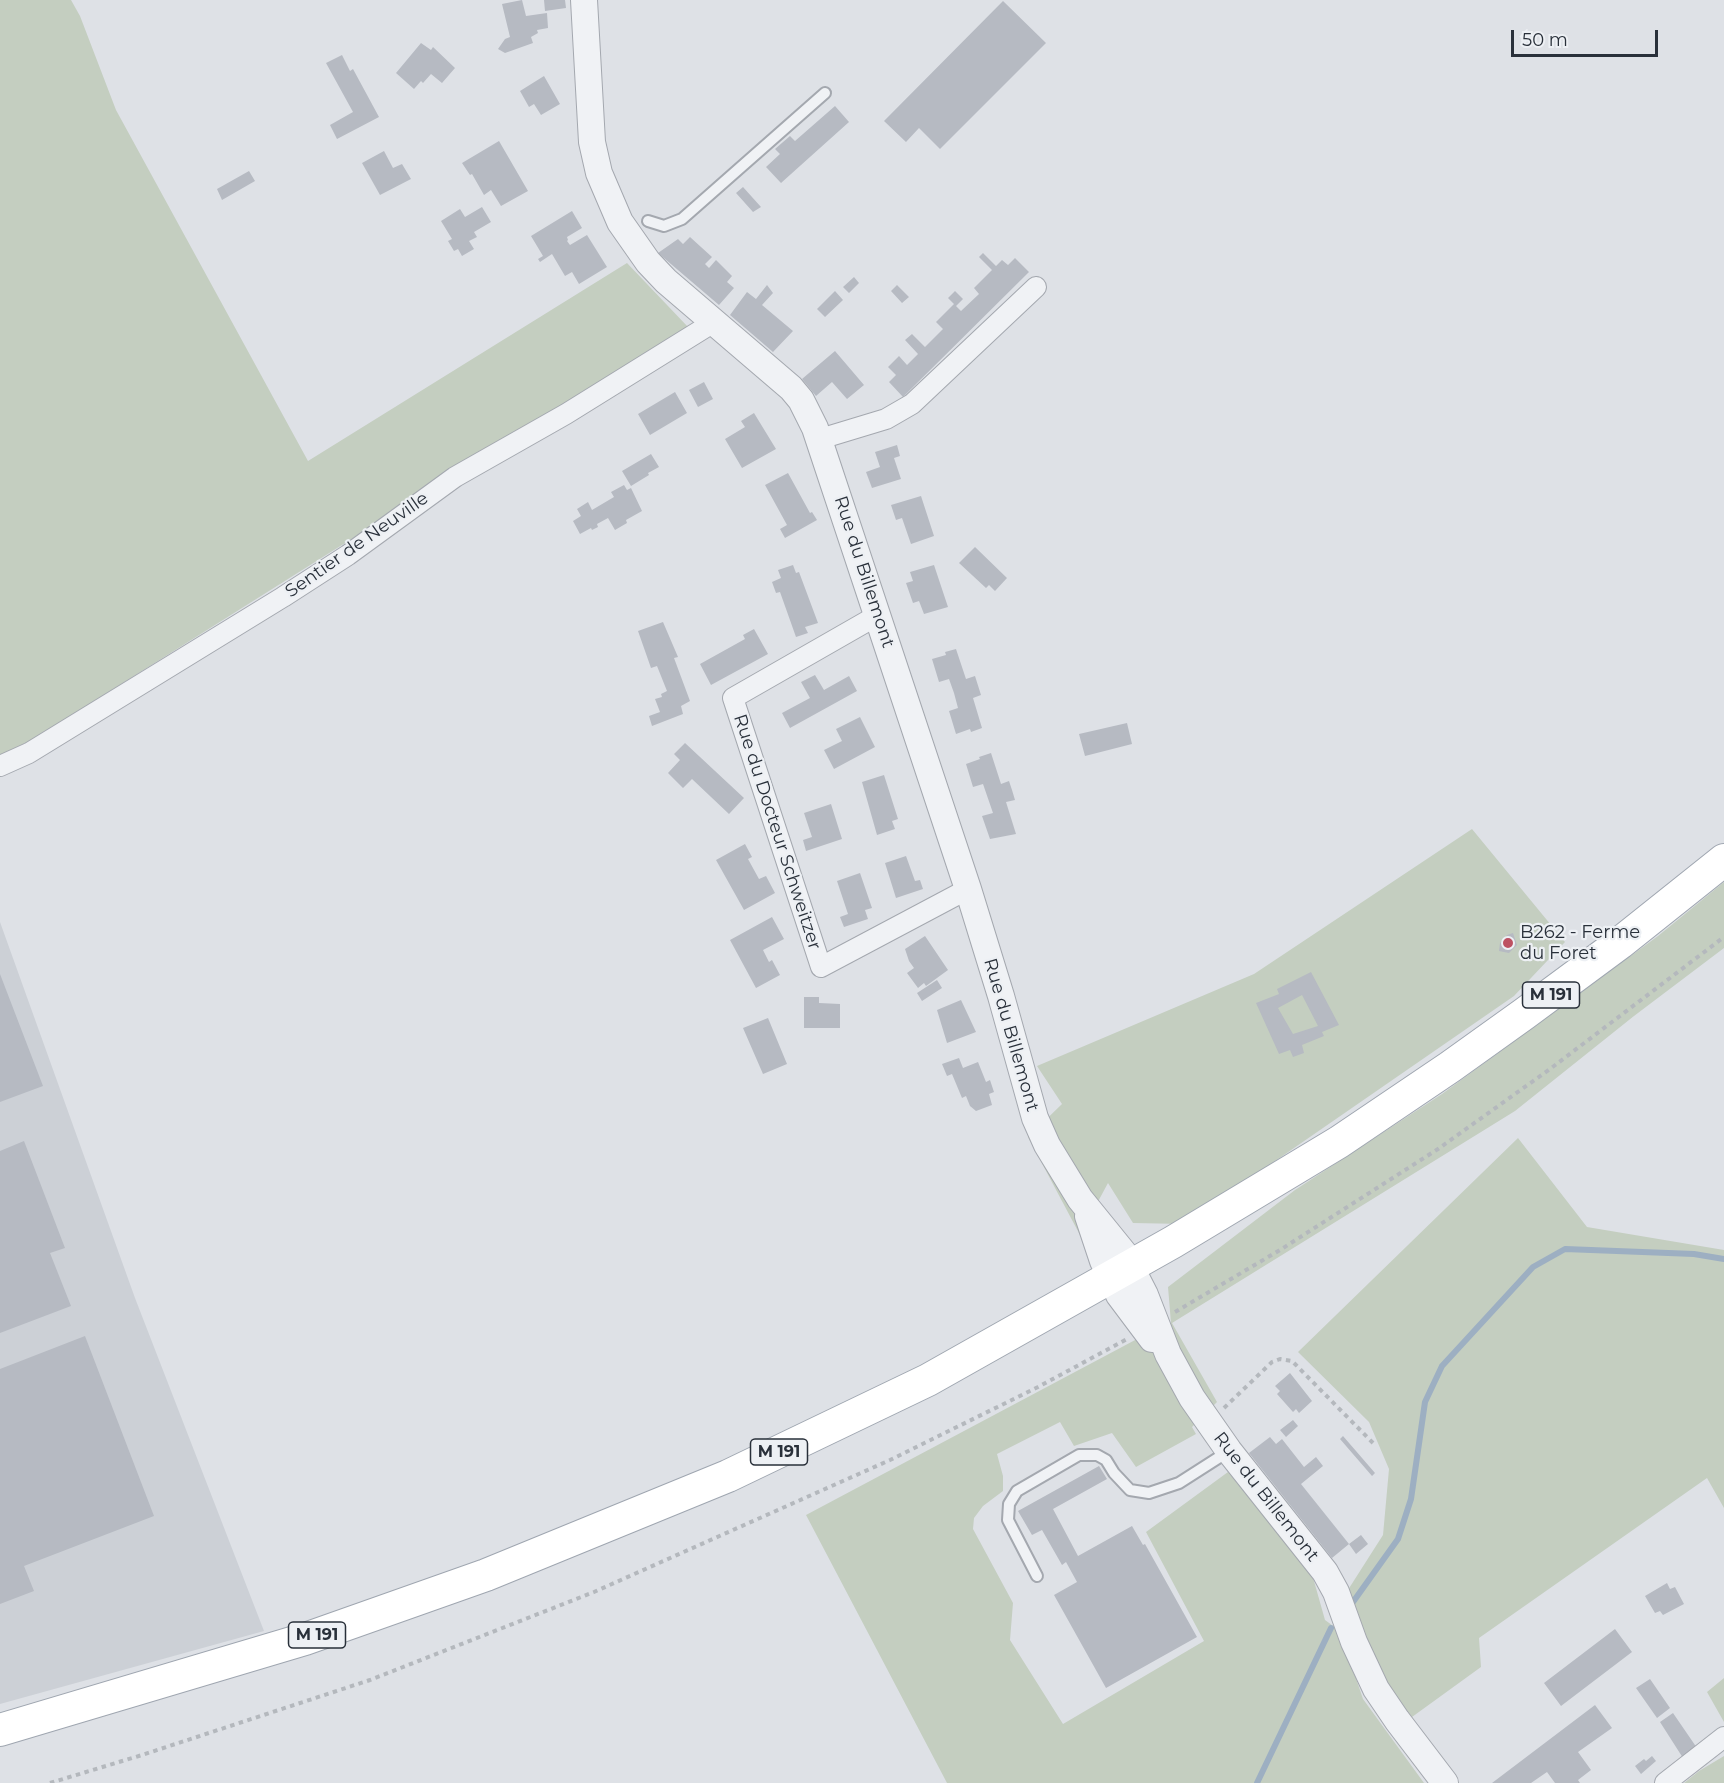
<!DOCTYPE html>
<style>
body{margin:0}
#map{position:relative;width:1724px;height:1783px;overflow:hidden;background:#dee1e6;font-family:Montserrat,sans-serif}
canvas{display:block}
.scale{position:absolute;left:1511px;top:30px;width:147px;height:27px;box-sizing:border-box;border:3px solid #29303a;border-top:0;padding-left:8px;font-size:18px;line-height:21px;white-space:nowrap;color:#29303a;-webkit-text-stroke:4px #edf0f4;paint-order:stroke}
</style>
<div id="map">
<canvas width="1724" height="1783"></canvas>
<div class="scale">50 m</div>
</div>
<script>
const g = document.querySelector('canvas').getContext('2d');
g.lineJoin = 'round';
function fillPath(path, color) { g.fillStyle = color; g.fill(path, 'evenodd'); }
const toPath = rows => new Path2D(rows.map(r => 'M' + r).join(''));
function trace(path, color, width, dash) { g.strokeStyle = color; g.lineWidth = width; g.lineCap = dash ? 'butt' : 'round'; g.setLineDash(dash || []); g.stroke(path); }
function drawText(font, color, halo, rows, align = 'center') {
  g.font = font + ' Montserrat,sans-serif'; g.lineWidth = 4.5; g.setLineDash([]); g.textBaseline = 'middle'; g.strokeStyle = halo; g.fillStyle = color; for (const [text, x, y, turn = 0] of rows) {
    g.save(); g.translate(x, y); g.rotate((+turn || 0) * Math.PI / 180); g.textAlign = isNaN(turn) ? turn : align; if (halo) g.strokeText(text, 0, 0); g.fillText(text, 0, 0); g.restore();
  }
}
fillPath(toPath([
 [0,922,135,1298,264,1631,0,1704]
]), '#ccd0d6');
fillPath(toPath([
 [0,0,71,0,80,16,116,110,308,461,627,263,688,327,15,751,0,756],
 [1472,829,1565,942,1514,996,1184,1224,1133,1223,1108,1183,1080,1235,1028,1137,1062,1104,1037,1066,1254,974],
 [1724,882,1724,948,1634,1016,1515,1111,1172,1323,1217,1402,1192,1427,1196,1434,1136,1467,1112,1433,1074,1446,1060,1422,997,1454,1003,1476,1003,1491,983,1506,974,1518,973,1529,1013,1603,1010,1640,1063,1724,1204,1641,1146,1532,1228,1472,1312,1574,1325,1620,1340,1631,1363,1699,1424,1783,947,1783,806,1515,1137,1339,1171,1323,1168,1287,1295,1190,1442,1094,1658,936],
 [1518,1138,1587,1227,1724,1250,1724,1508,1707,1478,1479,1638,1481,1667,1412,1717,1380,1681,1346,1593,1383,1535,1389,1469,1369,1422,1298,1352],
 [1724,1678,1724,1722,1707,1692],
 [1724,1756,1724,1783,1684,1783,1699,1771]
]), '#c4cec0');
trace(toPath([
 [1353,1602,1398,1539,1411,1499,1425,1402,1442,1366,1533,1267,1565,1249,1694,1254,1724,1259],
 [1257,1783,1331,1628]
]), '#9dafc2', 6);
fillPath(toPath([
 [522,0,526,16,547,13,548,28,537,30,538,33,531,37,533,43,505,53,498,49,505,39,510,37,502,4],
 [544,0,565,0,566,8,545,11],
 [1003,1,1046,43,940,149,919,128,906,142,884,121],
 [421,43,431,50,433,47,455,68,442,83,431,74,423,83,421,81,414,89,396,73],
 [342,55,350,71,353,69,379,117,337,139,330,125,353,112,326,63],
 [544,76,560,104,541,115,534,104,529,107,520,91],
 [835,106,849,122,781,183,766,167,780,154,775,149,790,136,795,141],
 [499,141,528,191,501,206,491,190,484,195,472,174,470,175,462,163],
 [384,151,393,168,402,164,411,179,380,195,362,163],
 [249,171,255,181,222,200,217,189],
 [743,187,761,207,753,212,736,193],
 [482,207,491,222,474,232,477,237,469,241,474,249,462,256,458,249,454,251,448,241,452,239,441,221,460,209,465,217],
 [572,211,582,228,567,237,568,240,567,241,570,245,587,235,607,267,579,284,572,272,565,276,552,254,540,262,538,259,543,256,531,236],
 [690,237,712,257,705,264,709,268,716,260,732,276,727,282,734,288,719,305,658,253,678,239,683,244],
 [983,253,996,266,1002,260,1008,265,1015,258,1029,272,903,397,889,382,896,375,888,367,899,356,907,365,918,354,905,340,912,334,925,347,943,329,936,322,954,304,948,298,955,291,963,299,956,306,961,311,979,294,974,288,992,270,979,257],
 [854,277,859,283,849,293,843,287],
 [767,285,773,293,762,305,793,331,773,352,730,315,747,292,756,299],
 [897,285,909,297,902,303,891,291],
 [835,291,843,300,825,317,817,309],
 [835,351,864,385,847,399,832,382,816,396,802,379],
 [704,382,713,399,698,407,689,390],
 [675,392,687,413,650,435,638,414],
 [754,413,776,449,742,468,725,439,745,427,741,421],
 [897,445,900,456,894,458,901,479,872,488,866,472,880,467,875,452],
 [651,454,659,467,648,473,649,475,631,486,622,471],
 [788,473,810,513,812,512,817,520,785,538,780,529,787,525,765,485],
 [624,485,627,490,631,488,642,511,626,520,627,523,615,530,608,518,597,524,598,527,592,530,591,528,580,534,573,521,581,516,577,509,588,502,592,510,614,497,611,492],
 [921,496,934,536,911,544,902,518,896,520,891,505],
 [975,547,1007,578,995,591,989,585,986,588,959,563],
 [793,565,796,573,799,572,818,623,805,627,808,633,796,637,780,592,776,593,772,582,781,578,778,570],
 [934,565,948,607,924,614,919,601,913,603,906,583,913,581,910,572],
 [663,622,678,657,674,658,690,701,681,706,683,714,652,726,649,716,660,712,655,699,662,697,661,694,667,691,657,666,651,668,638,631],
 [754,629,768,654,711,685,700,664,745,639,743,635],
 [956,649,966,679,975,676,981,695,973,698,982,728,971,732,970,729,956,734,949,711,958,708,954,693,949,679,939,682,932,659,946,655,945,652],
 [815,675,824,690,849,676,857,691,790,728,782,713,810,698,801,682],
 [860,717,875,747,834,769,824,750,842,741,836,729],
 [1127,723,1132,744,1085,756,1079,734],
 [685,743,744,798,729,814,692,779,683,788,668,773,680,760,674,754],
 [991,753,1001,784,1009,781,1012,790,1015,800,1006,802,1016,834,990,839,982,816,993,813,983,784,973,787,966,764,980,759,979,757],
 [884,775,898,819,892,821,895,829,877,835,862,782],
 [831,804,842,839,806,851,803,840,812,837,804,813],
 [745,844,752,857,748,859,759,879,766,876,775,893,744,910,716,860],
 [906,856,915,881,920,880,923,889,896,898,885,863],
 [860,873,872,908,865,910,868,919,844,927,840,917,848,914,837,881],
 [772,917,784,939,763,950,769,962,772,960,780,975,756,988,730,940],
 [1513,933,1517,945,1509,953,1499,951,1500,943,1507,935],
 [925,936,948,970,926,986,924,983,918,988,907,973,914,968,909,961,905,949],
 [1311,972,1339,1025,1322,1032,1324,1036,1302,1045,1304,1053,1293,1057,1290,1050,1279,1054,1256,1003,1279,994,1277,989],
 [1302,995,1318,1026,1293,1034,1278,1008],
 [0,974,43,1086,0,1102],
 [937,980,942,988,922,1001,917,993],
 [804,997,819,997,819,1003,840,1004,840,1028,804,1028],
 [961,1000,976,1032,947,1043,937,1010],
 [768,1018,787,1064,763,1074,743,1028],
 [959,1058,963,1068,978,1062,986,1082,990,1080,994,1092,989,1094,992,1105,976,1111,970,1106,966,1096,962,1098,952,1074,947,1076,942,1064],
 [24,1141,65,1248,50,1253,71,1306,0,1333,0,1151],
 [85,1336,154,1516,24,1566,34,1591,0,1604,0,1369],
 [1290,1373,1312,1401,1299,1413,1296,1409,1293,1412,1277,1394,1280,1391,1275,1386],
 [1293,1420,1298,1426,1286,1437,1280,1430],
 [1343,1436,1356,1451,1375,1473,1372,1476,1340,1439],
 [1270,1437,1276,1444,1282,1439,1304,1467,1316,1457,1323,1466,1301,1484,1349,1544,1332,1558,1249,1453],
 [1099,1466,1107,1479,1053,1509,1078,1556,1132,1526,1143,1545,1145,1544,1197,1637,1106,1688,1054,1595,1077,1582,1066,1562,1062,1565,1042,1530,1032,1535,1018,1511],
 [1361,1535,1368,1544,1356,1554,1349,1544],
 [1667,1583,1670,1589,1675,1587,1684,1604,1663,1615,1660,1611,1655,1613,1645,1596],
 [1615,1629,1632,1652,1561,1706,1544,1683],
 [1650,1679,1670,1708,1657,1718,1636,1688],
 [1595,1705,1612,1728,1578,1752,1591,1770,1578,1780,1580,1783,1555,1783,1547,1772,1531,1783,1492,1783],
 [1673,1713,1697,1748,1683,1758,1660,1722],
 [1652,1756,1656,1761,1641,1774,1635,1766,1644,1759,1646,1761]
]), '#b6bac2');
const service = toPath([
 [648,221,664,226,682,219,825,93],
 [1037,1576,1008,1520,1009,1504,1017,1491,1079,1455,1097,1455,1106,1460,1114,1473,1130,1490,1149,1493,1179,1483,1229,1451]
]);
const minor = toPath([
 [820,439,886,419,912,404,1036,287],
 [878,615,733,698,821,967,968,889],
 [0,766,29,753,283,597,348,555,455,477,566,414,714,322],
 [1665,1783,1724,1737]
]);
const tertiary = toPath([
 [584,0,592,142,599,173,620,222,648,262,666,281,791,388,801,400,815,428,968,889,1001,996,1035,1118,1047,1145,1080,1199,1123,1252,1145,1295,1168,1354,1192,1398,1229,1451,1325,1572,1336,1592,1354,1642,1376,1689,1397,1720,1445,1783],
 [1088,1216,1103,1261,1119,1295,1152,1339]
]);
const primary = toPath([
 [0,1730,305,1639,486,1575,728,1476,928,1380,1173,1242,1339,1142,1450,1067,1524,1014,1620,943,1724,860]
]);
trace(service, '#a4a8af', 14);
trace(minor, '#a4a8af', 22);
trace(tertiary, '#a4a8af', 28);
trace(primary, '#9fa6b0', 34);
trace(toPath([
 [1175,1312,1280,1250,1438,1149,1550,1069,1724,937],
 [1224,1408,1272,1362,1280,1359,1292,1361,1373,1443],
 [50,1783,142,1755,370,1680,594,1592,890,1460,1038,1387,1127,1339]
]), '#b4b8bd', 4, [4.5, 4.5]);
trace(service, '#f0f2f5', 10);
trace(minor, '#f0f2f5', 20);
trace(tertiary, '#f0f2f5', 26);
trace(primary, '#fff', 32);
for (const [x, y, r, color] of [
 [1508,943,6,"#bd5162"]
]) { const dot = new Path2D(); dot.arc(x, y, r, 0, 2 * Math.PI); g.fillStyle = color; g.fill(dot); trace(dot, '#edf0f4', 2); }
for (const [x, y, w] of [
 [1551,995,57],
 [779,1452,57],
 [317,1635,57]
]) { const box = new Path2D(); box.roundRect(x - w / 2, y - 13, w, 26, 4.5); g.fillStyle = '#edf0f4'; g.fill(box); trace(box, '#29303a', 1.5); }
drawText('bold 16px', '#29303a', null, [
 ["M 191",1551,995],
 ["M 191",779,1452],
 ["M 191",317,1635]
]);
drawText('18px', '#29303a', '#edf0f4', [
 ["Sentier de Neuville",357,545,-35],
 ["Rue du Billemont",864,572,72],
 ["Rue du Docteur Schweitzer",777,832,72],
 ["Rue du Billemont",1011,1035,74],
 ["Rue du Billemont",1266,1497,52]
]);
drawText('18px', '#29303a', '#edf0f4', [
 ["B262 - Ferme",1520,933],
 ["du Foret",1520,954]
], 'left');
</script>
